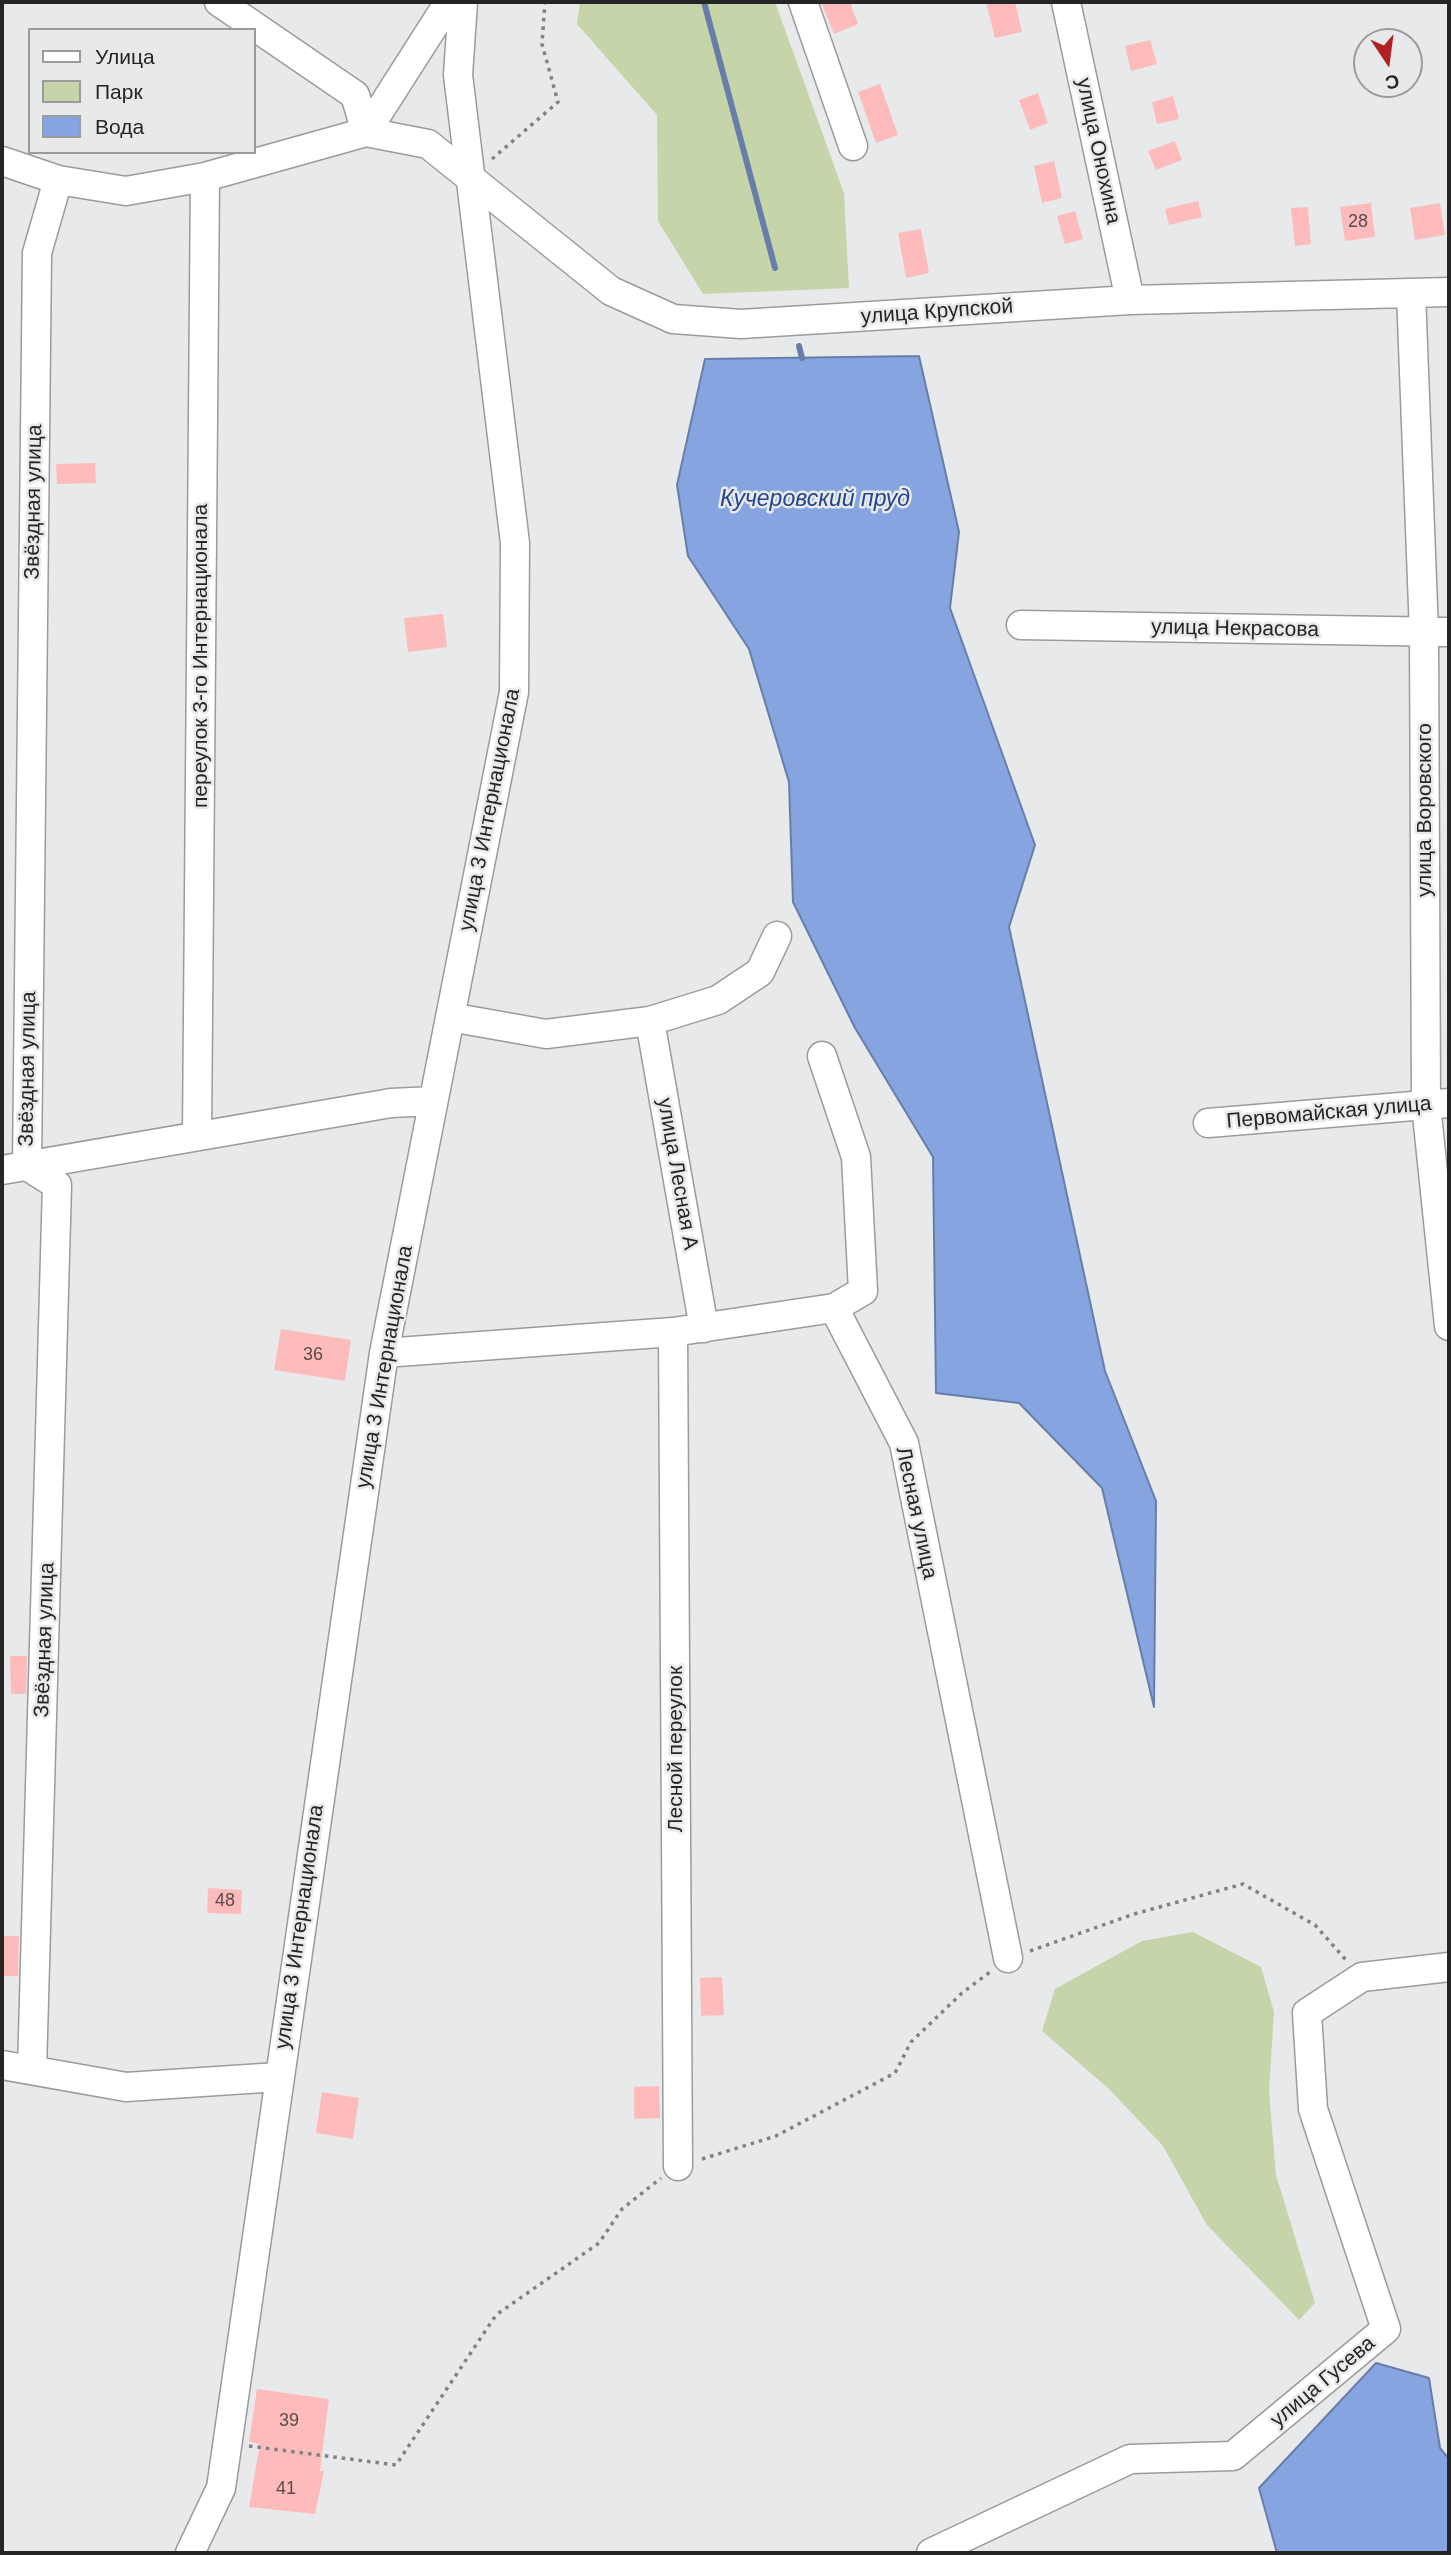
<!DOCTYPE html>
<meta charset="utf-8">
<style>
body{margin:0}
#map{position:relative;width:1451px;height:2555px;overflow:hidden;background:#e8e9eb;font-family:Helvetica,sans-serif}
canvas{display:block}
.frame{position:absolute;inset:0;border:4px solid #252526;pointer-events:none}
.legend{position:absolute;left:28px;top:28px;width:228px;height:126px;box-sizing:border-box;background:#e8e9eb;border:2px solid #9a9b9c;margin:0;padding:9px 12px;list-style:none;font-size:21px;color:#252526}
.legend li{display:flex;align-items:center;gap:14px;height:35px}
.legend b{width:35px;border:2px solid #9a9b9c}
.north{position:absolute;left:1353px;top:28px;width:70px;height:70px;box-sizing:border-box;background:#e8e9eb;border:2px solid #9a9b9c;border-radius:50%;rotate:167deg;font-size:19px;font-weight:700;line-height:28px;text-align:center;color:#252526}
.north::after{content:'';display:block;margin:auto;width:24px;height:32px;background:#b12022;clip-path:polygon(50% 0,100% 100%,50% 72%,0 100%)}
</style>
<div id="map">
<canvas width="1451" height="2555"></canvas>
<div class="frame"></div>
<ul class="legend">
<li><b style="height:9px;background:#fff"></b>Улица</li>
<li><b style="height:19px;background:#c6d4a9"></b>Парк</li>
<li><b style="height:19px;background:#85a4e0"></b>Вода</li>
</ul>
<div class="north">С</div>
</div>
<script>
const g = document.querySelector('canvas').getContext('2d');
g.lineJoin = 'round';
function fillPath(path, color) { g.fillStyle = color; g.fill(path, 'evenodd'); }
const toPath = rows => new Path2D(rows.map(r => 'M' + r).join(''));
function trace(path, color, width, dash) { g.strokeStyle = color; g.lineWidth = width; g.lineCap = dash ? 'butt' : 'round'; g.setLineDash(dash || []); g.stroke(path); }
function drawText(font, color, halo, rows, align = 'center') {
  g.font = font + ' Helvetica,sans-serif'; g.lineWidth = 5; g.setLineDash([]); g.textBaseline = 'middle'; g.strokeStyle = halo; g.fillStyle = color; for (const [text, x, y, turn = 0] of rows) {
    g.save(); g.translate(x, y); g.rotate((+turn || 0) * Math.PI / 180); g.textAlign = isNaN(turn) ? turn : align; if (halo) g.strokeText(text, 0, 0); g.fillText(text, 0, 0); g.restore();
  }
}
fillPath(toPath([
 [580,2,775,2,844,193,849,288,703,294,658,221,657,115,577,24],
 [1193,1932,1261,1967,1274,2012,1269,2092,1276,2175,1315,2303,1299,2320,1207,2225,1163,2146,1108,2088,1042,2031,1055,1989,1142,1941]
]), '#c6d4a9');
const water = toPath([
 [919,356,959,532,950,608,1035,845,1009,927,1105,1371,1156,1501,1154,1707,1102,1488,1019,1403,936,1393,933,1157,855,1028,793,902,789,782,749,649,688,556,677,485,705,359,919,356],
 [1376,2363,1429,2378,1440,2448,1449,2459,1449,2553,1277,2553,1259,2488,1376,2363]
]);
fillPath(water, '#85a4e0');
trace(water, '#687ea8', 2);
trace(toPath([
 [704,2,775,268],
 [799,346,802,358]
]), '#687ea8', 6);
fillPath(toPath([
 [821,2,850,2,858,24,834,34],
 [986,2,1015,2,1022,32,995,38],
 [1150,40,1157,64,1131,71,1125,46],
 [880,84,898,135,876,143,858,92],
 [1038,93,1048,123,1030,130,1019,100],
 [1173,96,1179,119,1157,124,1152,102],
 [1175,141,1182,160,1156,170,1148,151],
 [1054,161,1062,198,1042,203,1034,166],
 [1198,201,1202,217,1169,225,1165,209],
 [1371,203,1375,237,1345,241,1340,207],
 [1440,203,1445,235,1415,240,1410,208],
 [1308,207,1311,244,1295,246,1291,208],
 [1075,211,1083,239,1065,244,1057,216],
 [921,229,929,273,906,278,898,233],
 [95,463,96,483,57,484,56,464],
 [443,614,447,647,408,652,404,618],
 [281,1329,351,1340,345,1381,274,1370],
 [10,1656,27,1656,26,1694,11,1694],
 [208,1888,242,1890,241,1914,207,1913],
 [2,1936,19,1936,18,1976,2,1976],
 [722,1977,724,2015,701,2016,700,1978],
 [659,2086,660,2118,634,2119,634,2087],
 [322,2092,359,2098,353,2139,316,2133],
 [257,2389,329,2399,320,2471,324,2471,315,2514,249,2507,260,2444,249,2442]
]), '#fdbcbb');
const minor = toPath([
 [219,2,355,95,366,132],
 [803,2,853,146],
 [1066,2,1130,300],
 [366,132,449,2],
 [2,161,58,180,126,191,205,177,366,132,428,144,611,291,673,319,741,324,1130,300,1449,292],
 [1411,293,1424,633,1426,1105,1449,1326],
 [1021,625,1449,632],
 [450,1017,546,1034,650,1021,718,1000,760,972,777,936],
 [650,1021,704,1328],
 [822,1056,856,1157,863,1291,834,1308,904,1443,1008,1958],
 [1208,1123,1449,1103],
 [197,1135,205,177],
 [2,1170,391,1103,433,1101],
 [673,1332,678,2166],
 [384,1353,673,1332,834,1308],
 [2,2065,126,2087,278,2077],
 [32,2070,57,1185,27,1166,37,253,58,180],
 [190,2553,221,2488,384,1353,514,692,515,543,458,75,463,2],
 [931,2553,1130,2459,1233,2456,1386,2329,1313,2109,1307,2013,1362,1977,1449,1967]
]);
trace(minor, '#9a9b9d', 31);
trace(toPath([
 [492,159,558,102,542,44,545,2],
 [1030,1951,1134,1914,1243,1884,1315,1925,1346,1960],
 [702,2159,776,2136,895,2073,911,2042,962,1993,990,1972],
 [249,2446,396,2465,496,2315,599,2243,622,2209,661,2178]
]), '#828284', 3.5, [3.5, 5]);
trace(minor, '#fff', 28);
drawText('18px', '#5b4b4b', null, [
 ["28",1358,222],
 ["36",313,1355],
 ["48",225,1901],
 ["39",289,2421],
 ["41",286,2489]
]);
drawText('21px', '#252526', '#e8e9eb', [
 ["улица Онохина",1098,151,78],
 ["улица Крупской",937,312,-4],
 ["Звёздная улица",34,502,-89],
 ["улица Некрасова",1235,629,1],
 ["переулок 3-го Интернационала",201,656,-90],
 ["улица 3 Интернационала",490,810,-79],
 ["улица Воровского",1425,810,-90],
 ["Звёздная улица",28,1069,-89],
 ["Первомайская улица",1329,1113,-5],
 ["улица Лесная А",677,1174,80],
 ["улица 3 Интернационала",385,1367,-80],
 ["Лесная улица",916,1513,78],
 ["Звёздная улица",45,1640,-88],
 ["Лесной переулок",676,1749,-90],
 ["улица 3 Интернационала",300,1927,-82],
 ["улица Гусева",1323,2382,-40]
]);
drawText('italic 23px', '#25468d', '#e8e9eb', [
 ["Кучеровский пруд",815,500]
]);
</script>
